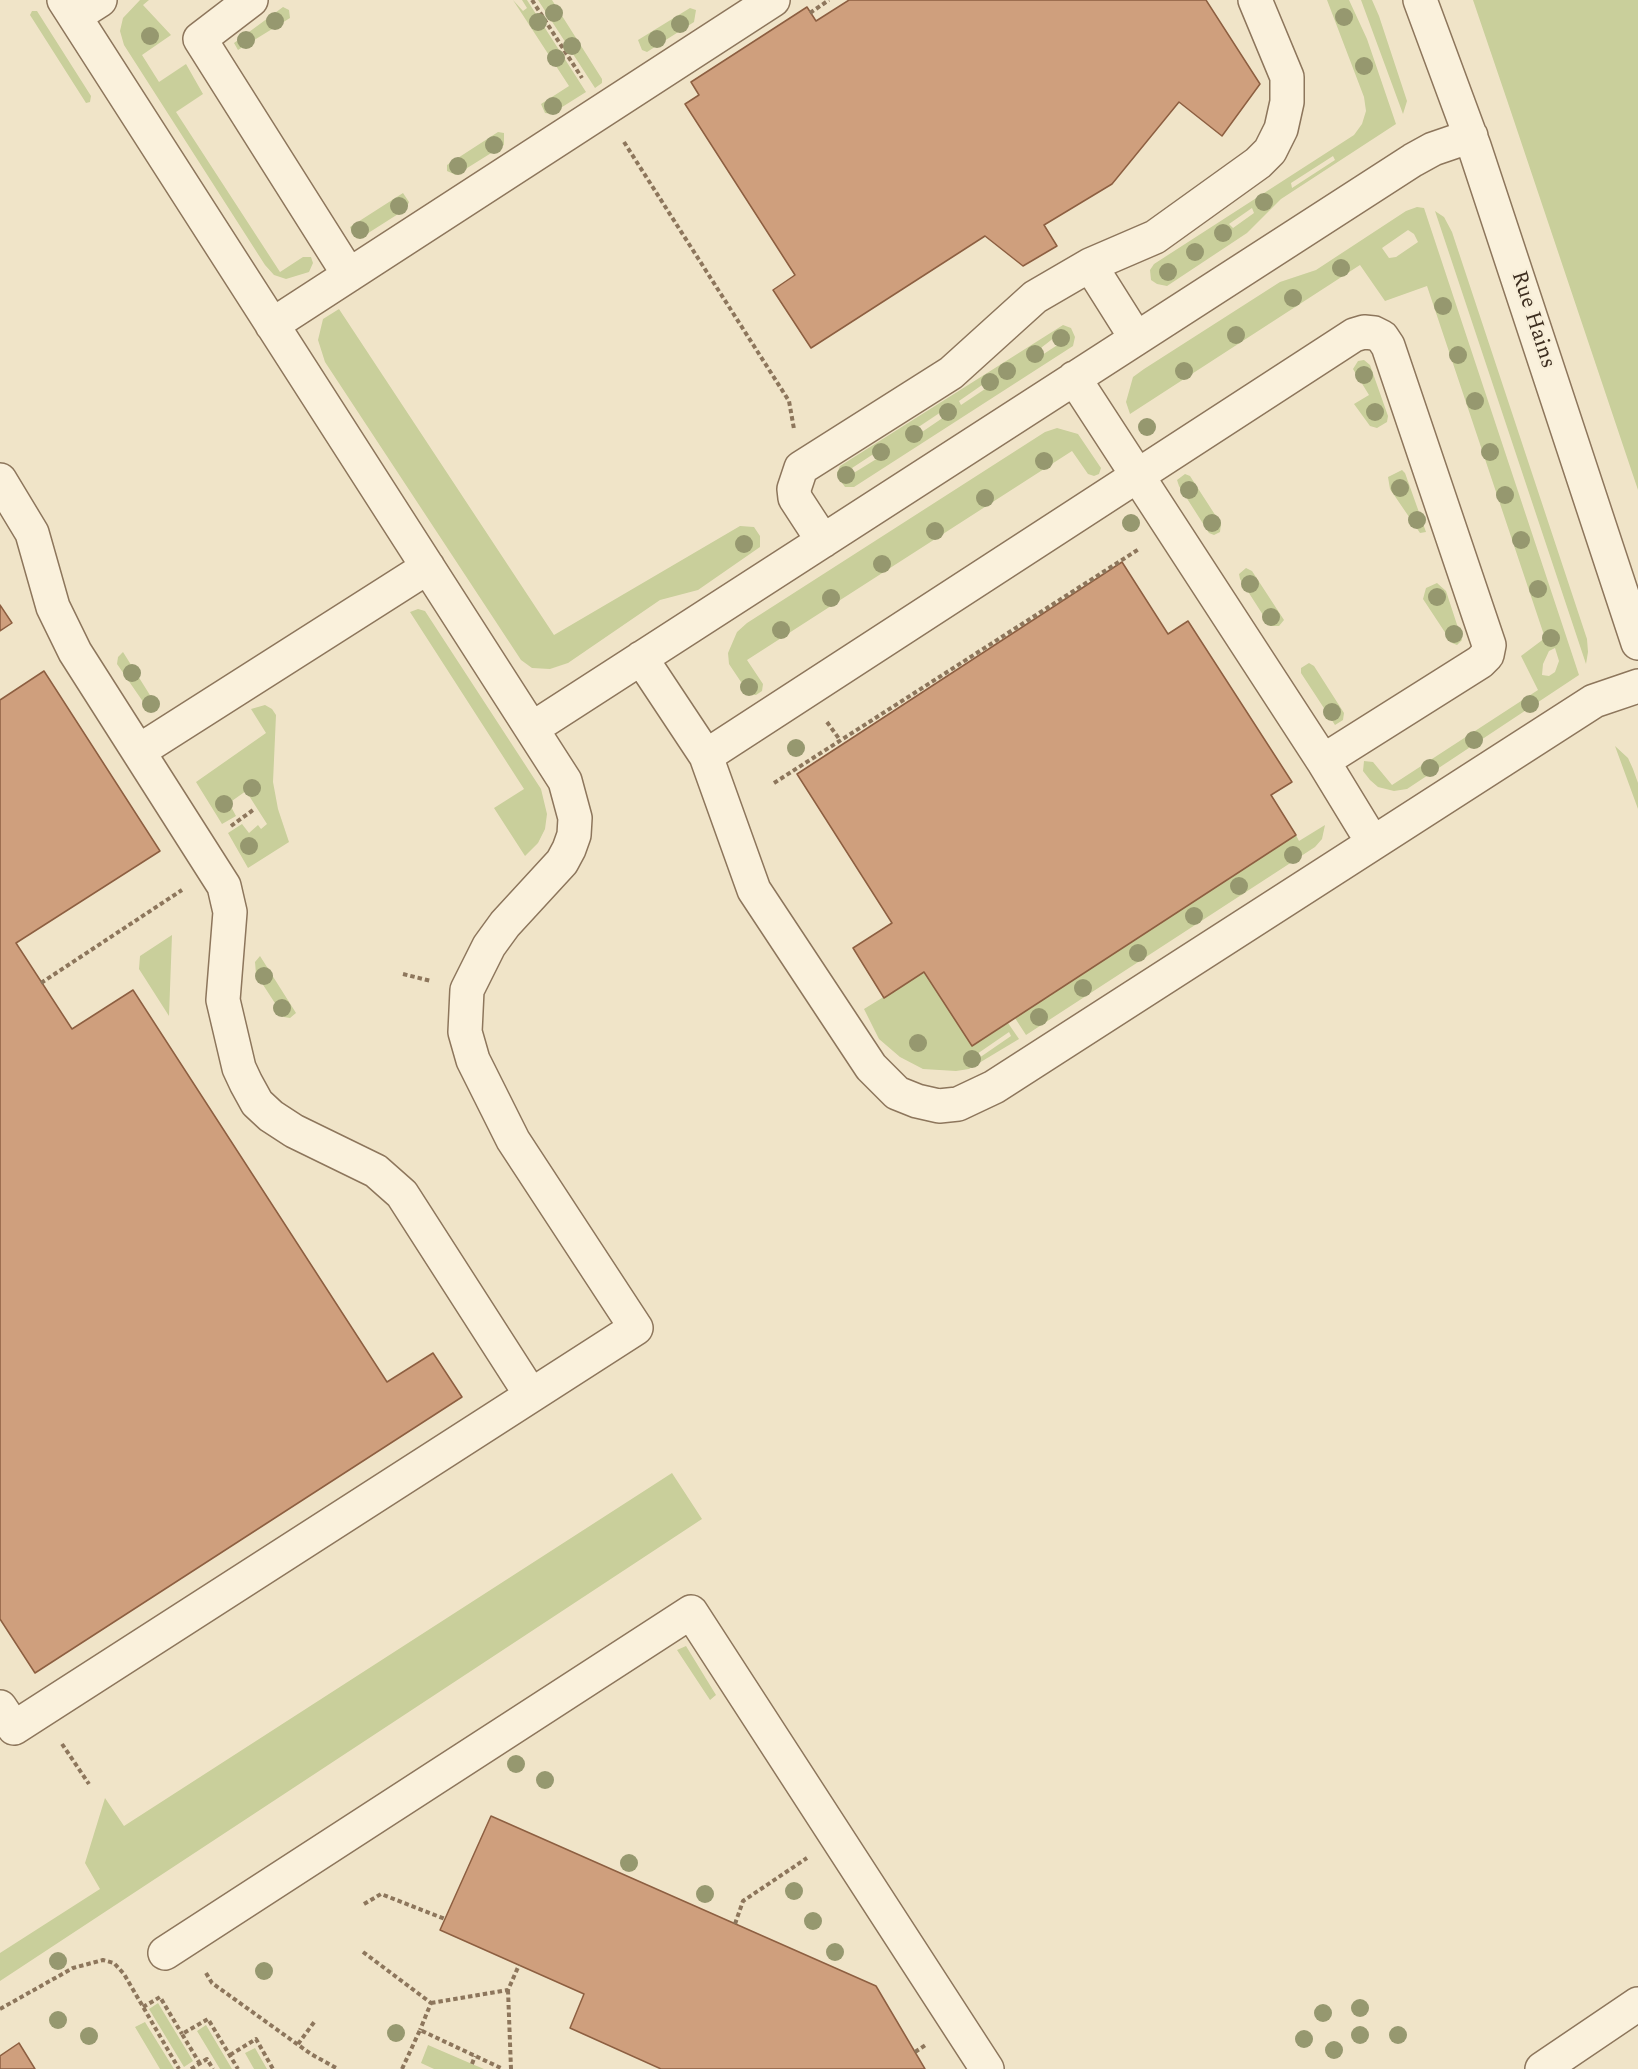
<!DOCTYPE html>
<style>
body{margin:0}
canvas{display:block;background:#f0e4c8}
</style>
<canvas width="1638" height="2069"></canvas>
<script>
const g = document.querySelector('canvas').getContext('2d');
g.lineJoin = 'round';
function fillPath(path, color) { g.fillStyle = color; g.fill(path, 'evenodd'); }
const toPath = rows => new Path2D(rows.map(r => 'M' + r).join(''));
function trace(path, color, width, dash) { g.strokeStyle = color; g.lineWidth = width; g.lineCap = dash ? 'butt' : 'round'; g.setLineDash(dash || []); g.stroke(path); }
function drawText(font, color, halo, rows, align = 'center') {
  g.font = font + ' Spectral,serif'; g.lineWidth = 4.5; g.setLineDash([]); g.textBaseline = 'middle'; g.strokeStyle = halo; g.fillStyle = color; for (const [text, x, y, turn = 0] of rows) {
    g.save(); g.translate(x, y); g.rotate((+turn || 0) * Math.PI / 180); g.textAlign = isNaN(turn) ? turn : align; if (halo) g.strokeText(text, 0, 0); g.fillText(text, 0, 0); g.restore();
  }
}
fillPath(toPath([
 [140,0,149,0,143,5,171,35,142,55,159,82,186,64,203,94,176,112,280,272,303,257,311,257,313,263,309,272,286,279,274,275,265,265,124,45,120,31,123,18],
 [513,0,523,11,527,8,522,0,527,0,586,92,551,114,545,113,541,104,569,86],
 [538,0,552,0,602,79,602,83,595,88],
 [1327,0,1349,0,1367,39,1396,124,1281,199,1247,233,1167,286,1157,284,1151,280,1150,270,1154,264,1354,135,1362,124,1366,111,1364,97],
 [1333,156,1335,160,1292,188,1291,183],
 [1252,208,1254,213,1233,228,1229,224],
 [1361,0,1372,0,1379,16,1407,101,1403,114],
 [1473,0,1638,0,1638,490,1507,100],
 [283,7,289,10,290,18,238,50,234,43],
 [690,8,696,10,694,22,647,52,642,50,638,40],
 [32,11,37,11,91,96,90,102,86,103,30,15],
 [498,132,504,133,504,145,456,175,447,171,447,165],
 [403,193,409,202,406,209,362,237,352,233,350,227],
 [1417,207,1424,208,1579,675,1407,789,1394,791,1378,787,1370,780,1363,771,1364,761,1373,762,1392,785,1538,690,1521,656,1545,638,1427,286,1385,301,1360,265,1130,414,1126,402,1133,377,1144,369,1280,282,1316,270,1406,211],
 [1408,230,1414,234,1418,242,1396,257,1389,258,1382,248],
 [1555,648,1559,661,1555,672,1549,676,1542,675,1543,664,1549,651],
 [1435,211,1444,217,1452,232,1587,639,1588,652,1586,664],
 [339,309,554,635,740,526,754,527,760,536,760,547,698,590,660,600,568,663,550,669,532,668,521,660,325,362,318,340,323,319],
 [1063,325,1071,328,1075,337,1073,346,854,487,845,487,840,480,837,473,840,466],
 [1055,337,1059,344,1039,357,1037,351],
 [982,385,985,389,961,405,959,401],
 [941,412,944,417,919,434,917,428],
 [875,453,878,458,852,474,849,470],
 [1364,360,1370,365,1388,416,1387,422,1377,428,1370,426,1354,404,1369,395,1353,369,1358,361],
 [1057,428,1078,434,1101,468,1099,474,1094,476,1088,474,1072,451,747,660,763,684,762,691,756,695,749,694,729,664,728,653,737,632,747,623,1045,432],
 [1402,470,1405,473,1426,532,1420,533,1390,489,1388,477],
 [1185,474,1190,476,1221,524,1220,532,1214,535,1209,533,1179,486,1177,480],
 [1246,568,1252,571,1284,620,1279,626,1270,626,1240,579,1239,574],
 [1437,583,1446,591,1462,640,1457,645,1452,643,1423,599,1426,588],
 [418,609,425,611,541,789,547,814,545,829,538,843,525,856,494,808,524,789,410,612],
 [123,652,158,708,154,710,148,709,117,664,118,657],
 [1309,663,1314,666,1344,713,1343,720,1335,725,1301,673,1301,668],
 [265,705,272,709,276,715,273,782,278,809,289,842,248,868,228,833,242,824,249,833,258,825,261,829,267,824,246,791,229,803,236,816,222,824,196,782,266,733,251,709],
 [1615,746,1628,758,1633,769,1638,783,1638,809],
 [1325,825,1322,839,1315,847,1026,1035,1015,1018,1296,835,1299,841],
 [172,935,169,1016,139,969,140,956],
 [260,956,296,1013,290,1018,284,1017,256,974,255,962],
 [924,972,972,1046,1008,1023,1019,1039,969,1069,956,1071,923,1069,900,1057,879,1039,864,1009],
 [1009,1032,1011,1036,979,1058,977,1054],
 [672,1473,702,1519,0,1981,0,1953,100,1889,85,1863,105,1798,124,1826],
 [686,1646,716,1695,710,1700,677,1650],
 [158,2003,193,2061,184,2067,149,2009],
 [145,2022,174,2069,160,2069,135,2027],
 [206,2025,232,2069,220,2069,197,2031],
 [428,2045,472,2064,484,2069,434,2069,421,2063],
 [255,2048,267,2069,254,2069,245,2053]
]), '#c9cf9b');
const building = toPath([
 [849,0,1206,0,1260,84,1222,136,1179,102,1112,184,1044,225,1057,246,1023,266,985,236,811,348,773,290,795,275,685,104,699,95,691,82,807,7,816,21,849,0],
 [1122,562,1168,634,1188,621,1292,782,1271,795,1296,835,972,1046,924,972,884,998,853,948,892,923,797,774,1122,562],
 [0,605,12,623,0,631,0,605],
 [44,671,160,851,16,943,72,1029,133,990,387,1382,433,1353,462,1397,35,1673,0,1619,0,700,44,671],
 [491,1816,876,1986,925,2069,661,2069,570,2028,584,1994,440,1930,491,1816],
 [19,2043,35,2069,0,2069,0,2056,19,2043]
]);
fillPath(building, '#cf9f7d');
trace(building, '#8d5f41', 1.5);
const minor = toPath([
 [251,0,200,39,349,275],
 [1420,0,1474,146,1638,643],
 [75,16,100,0],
 [1090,265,1136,338],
 [272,325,773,0],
 [1074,378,1323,761,1373,843],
 [0,480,32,533,53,607,75,652,224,886,230,912,223,1000,239,1068,246,1083,257,1103,271,1116,294,1131,376,1171,402,1194,531,1395],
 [823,541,795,498,794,489,801,468,951,373,1035,297,1090,265,1155,237,1258,163,1270,151,1281,129,1287,102,1287,77,1255,0],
 [641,658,706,756,1354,335,1364,332,1374,333,1382,337,1388,346,1489,645,1487,655,1480,662,1323,761],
 [533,728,1413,160,1433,149,1471,136],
 [139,751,428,567],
 [706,756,754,890,871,1067,897,1093,917,1101,939,1106,958,1104,994,1087,1594,701,1638,686],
 [0,1707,14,1728,636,1328,513,1140,473,1060,465,1032,467,990,489,946,505,924,562,862,569,849,574,835,575,818,565,781,64,0],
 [165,1953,691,1612,987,2069],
 [1542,2069,1638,2004]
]);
trace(minor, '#8d765c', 36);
trace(toPath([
 [532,0,582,78],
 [810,13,829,0],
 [624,142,789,401,794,429],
 [827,722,840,740],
 [774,783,1139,549],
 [231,826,253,810],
 [403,974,431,981],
 [41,983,182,890],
 [62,1744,89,1784],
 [364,1904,381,1894,445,1919],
 [735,1924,743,1901,807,1858],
 [363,1952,431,2003,420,2030],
 [206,1973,212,1983,311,2054,338,2069],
 [508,1990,511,2069],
 [431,2003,508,1990,519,1965],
 [143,2007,160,1997,182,2034],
 [0,2009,73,1968,103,1960,114,1963,124,1974,179,2069],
 [298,2044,315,2021],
 [915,2052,927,2044],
 [230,2055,256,2039,273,2069],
 [200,2064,182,2034,208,2019,238,2069],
 [472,2064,475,2056],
 [191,2069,207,2059,213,2069],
 [402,2069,420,2030,503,2069]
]), '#8d765c', 4, [4.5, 3]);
trace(minor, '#faf1dc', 33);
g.fillStyle = '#96986f';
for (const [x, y] of [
 [554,13],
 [1344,17],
 [275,21],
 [538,22],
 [680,24],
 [150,36],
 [657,39],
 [246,40],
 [572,46],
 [556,58],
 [1364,66],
 [553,106],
 [494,145],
 [458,166],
 [1264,202],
 [399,206],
 [360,230],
 [1223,233],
 [1195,252],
 [1341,268],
 [1168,272],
 [1293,298],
 [1443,306],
 [1236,335],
 [1061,338],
 [1035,354],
 [1458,355],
 [1007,371],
 [1184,371],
 [1364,375],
 [990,382],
 [1475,401],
 [948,412],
 [1375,412],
 [1147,427],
 [914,434],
 [881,452],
 [1490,452],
 [1044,461],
 [846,475],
 [1400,488],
 [1189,490],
 [1505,495],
 [985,498],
 [1417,520],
 [1131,523],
 [1212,523],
 [935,531],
 [1521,540],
 [744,544],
 [882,564],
 [1250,584],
 [1538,589],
 [1437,597],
 [831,598],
 [1271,617],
 [781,630],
 [1454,634],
 [1551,638],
 [132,673],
 [749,687],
 [151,704],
 [1530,704],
 [1332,712],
 [1474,740],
 [796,748],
 [1430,768],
 [252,788],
 [224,804],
 [249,846],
 [1293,855],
 [1239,886],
 [1194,916],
 [1138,953],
 [264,976],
 [1083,988],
 [282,1008],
 [1039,1017],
 [918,1043],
 [972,1059],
 [516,1764],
 [545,1780],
 [629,1863],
 [794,1891],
 [705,1894],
 [813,1921],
 [835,1952],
 [58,1961],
 [264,1971],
 [1360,2008],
 [1323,2013],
 [58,2020],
 [396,2033],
 [1360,2035],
 [1398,2035],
 [89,2036],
 [1304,2039],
 [1334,2050]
]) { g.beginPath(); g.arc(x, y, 9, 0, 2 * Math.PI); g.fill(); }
drawText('22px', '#3d2e20', '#f7eed8', [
 ["Rue Hains",1532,320,72]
]);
</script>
